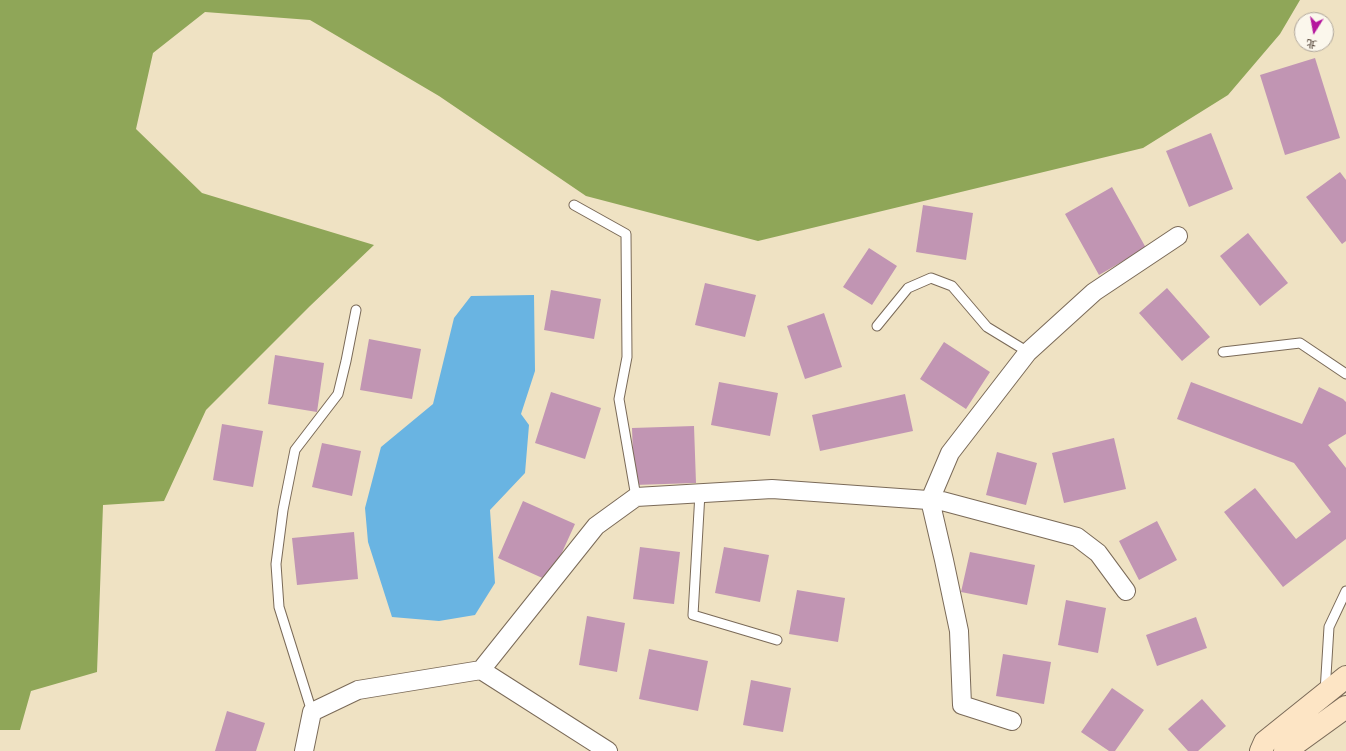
<!DOCTYPE html>
<meta charset="utf-8">
<style>
body{margin:0}
#map{position:relative;width:1346px;height:751px;overflow:hidden;background:#efe2c3;font-family:Dekko,"LXGW WenKai TC",sans-serif}
canvas{display:block}
.north{position:absolute;left:1294px;top:12px;width:40px;height:40px;box-sizing:border-box;background:#fbf7ec;border:1px solid #aea59a;border-radius:50%;rotate:191deg;font-size:11px;font-weight:700;line-height:16px;text-align:center;color:#3b2a1e}
.north::after{content:'';display:block;margin:auto;width:14px;height:18px;background:#b5179e;clip-path:polygon(50% 0,100% 100%,50% 72%,0 100%)}
</style>
<div id="map">
<canvas width="1346" height="751"></canvas>
<div class="north">北</div>
</div>
<script>
const g = document.querySelector('canvas').getContext('2d');
g.lineJoin = 'round';
function fillPath(path, color) { g.fillStyle = color; g.fill(path, 'evenodd'); }
const toPath = rows => new Path2D(rows.map(r => 'M' + r).join(''));
function trace(path, color, width, dash) { g.strokeStyle = color; g.lineWidth = width; g.lineCap = dash ? 'butt' : 'round'; g.setLineDash(dash || []); g.stroke(path); }
fillPath(toPath([
 [0,0,1300,0,1280,34,1228,95,1143,148,758,241,586,196,439,96,310,20,205,12,153,53,136,129,202,193,374,245,310,306,206,410,164,501,103,505,97,672,31,691,20,730,0,730]
]), '#8fa658');
fillPath(toPath([
 [534,295,535,371,521,414,529,425,525,473,490,510,495,583,475,615,439,621,392,617,368,542,365,508,381,447,433,404,454,318,471,296]
]), '#69b4e2');
fillPath(toPath([
 [1315,58,1340,138,1285,155,1260,75],
 [1211,133,1233,189,1189,207,1166,151],
 [1340,172,1346,180,1346,241,1342,244,1306,197],
 [1112,187,1146,248,1099,275,1065,214],
 [923,205,973,213,966,260,916,252],
 [1248,233,1288,283,1260,306,1220,256],
 [869,248,897,266,872,305,843,287],
 [705,283,756,295,745,337,695,325],
 [1167,288,1210,337,1182,361,1139,313],
 [551,290,601,299,594,339,544,330],
 [824,313,842,367,805,379,787,326],
 [369,339,421,349,412,399,360,390],
 [944,342,990,372,966,409,920,379],
 [275,355,324,363,317,412,268,404],
 [719,382,778,393,770,436,711,425],
 [1191,382,1302,424,1319,387,1343,399,1346,402,1346,434,1328,445,1346,468,1346,539,1283,587,1224,512,1255,488,1296,539,1331,512,1294,463,1177,419],
 [551,392,601,408,585,459,535,443],
 [905,394,913,431,820,451,812,415],
 [222,424,263,431,253,487,213,480],
 [694,426,696,483,634,485,632,428],
 [1114,438,1126,489,1064,503,1052,453],
 [322,443,361,451,352,496,312,487],
 [997,452,1037,463,1026,505,986,495],
 [523,501,575,524,549,581,498,558],
 [1157,521,1177,560,1139,580,1119,541],
 [354,532,358,579,297,585,292,538],
 [640,547,680,552,674,604,633,599],
 [724,547,769,555,760,602,715,593],
 [970,552,1035,565,1027,605,961,592],
 [797,590,845,598,838,642,789,634],
 [1066,600,1106,608,1098,653,1058,645],
 [587,616,625,623,617,672,579,665],
 [1196,617,1207,648,1157,666,1146,635],
 [649,649,708,661,698,711,639,699],
 [1003,654,1051,662,1044,704,996,696],
 [751,680,791,688,783,732,743,725],
 [1112,688,1144,710,1115,751,1109,751,1081,732],
 [1202,699,1226,726,1198,751,1188,751,1168,729],
 [227,711,265,723,256,751,215,751]
]), '#c195b3');
const lane = toPath([
 [574,205,626,234,627,357,619,399,636,497],
 [877,326,908,288,931,278,952,286,987,327,1028,352],
 [1223,352,1300,343,1346,374],
 [700,493,693,615,777,640],
 [1325,692,1329,627,1346,591],
 [312,712,279,607,276,564,283,510,295,450,338,394,346,361,356,310]
]);
const street = toPath([
 [481,670,596,526,636,497,772,489,942,501,1077,537,1098,553,1126,591],
 [1012,721,962,705,959,631,944,560,930,500,950,453,1028,352,1094,292,1178,236],
 [304,751,312,712,358,690,481,670,608,751]
]);
const secondary = toPath([
 [1261,751,1265,742,1346,677],
 [1285,751,1346,707]
]);
trace(lane, '#7a6a58', 11);
trace(street, '#7a6a58', 20);
trace(secondary, '#7a6a58', 24);
trace(lane, '#fff', 9);
trace(street, '#fff', 18);
trace(secondary, '#fde5c5', 22);
</script>
